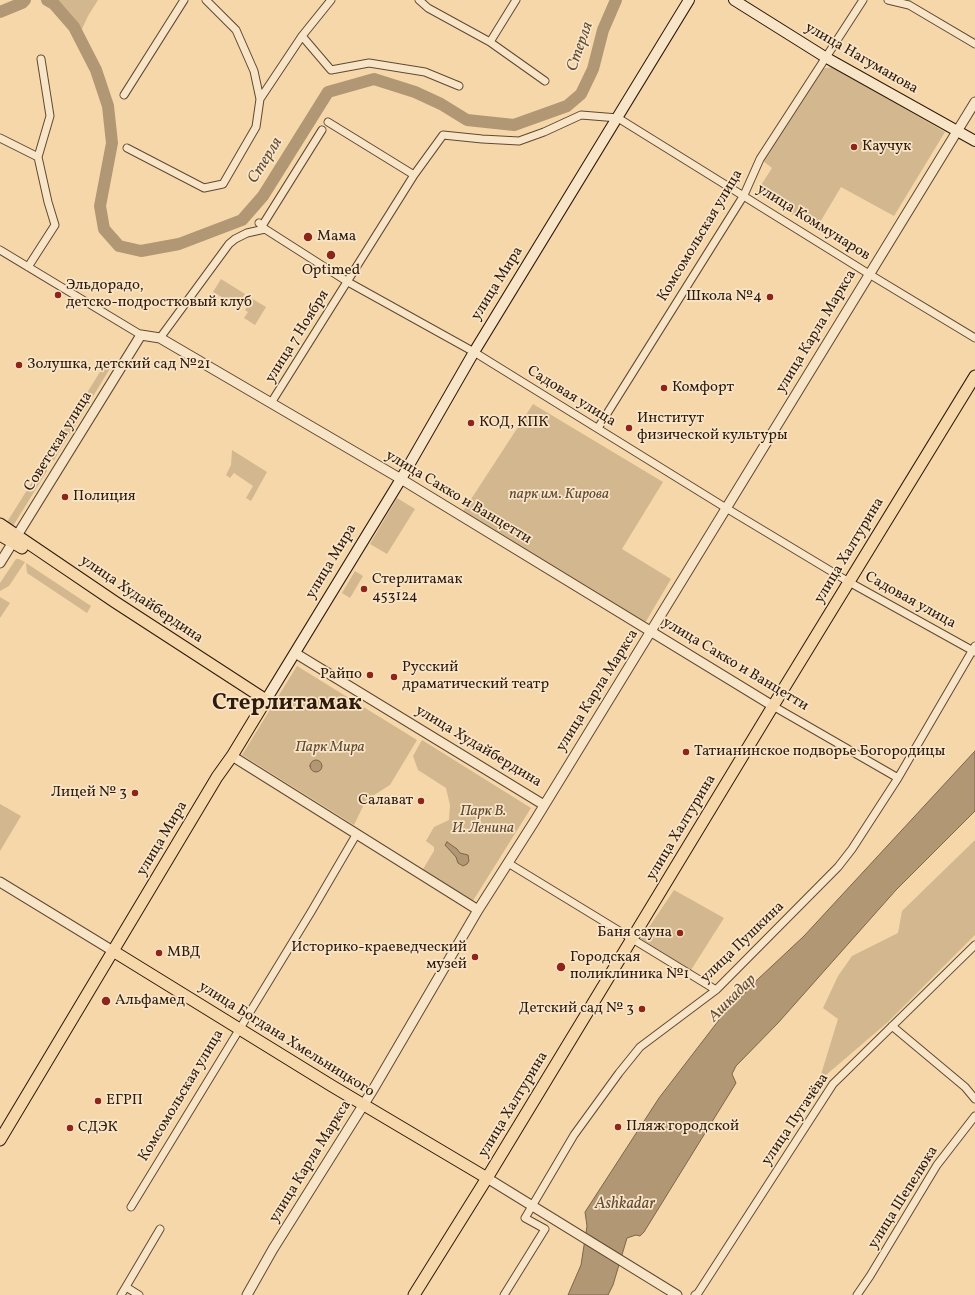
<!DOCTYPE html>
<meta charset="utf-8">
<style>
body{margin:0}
canvas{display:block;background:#f5d7a9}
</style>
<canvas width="975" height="1295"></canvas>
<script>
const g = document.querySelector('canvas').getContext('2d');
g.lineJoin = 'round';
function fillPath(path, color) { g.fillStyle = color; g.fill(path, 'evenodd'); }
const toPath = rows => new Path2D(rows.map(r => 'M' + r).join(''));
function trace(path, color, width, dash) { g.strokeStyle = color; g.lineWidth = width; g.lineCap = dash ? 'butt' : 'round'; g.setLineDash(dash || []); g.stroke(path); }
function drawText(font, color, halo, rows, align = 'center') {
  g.font = font + ' Vollkorn,serif'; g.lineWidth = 3.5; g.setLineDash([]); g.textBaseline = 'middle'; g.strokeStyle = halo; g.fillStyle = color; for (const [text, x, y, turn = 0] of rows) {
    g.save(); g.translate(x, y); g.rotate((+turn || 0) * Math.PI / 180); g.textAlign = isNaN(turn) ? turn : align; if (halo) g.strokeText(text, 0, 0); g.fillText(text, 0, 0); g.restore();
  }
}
fillPath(toPath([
 [53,0,98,0,88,16,81,31],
 [833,67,945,132,894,216,841,187,816,229,756,193,772,168,763,161,819,69],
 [221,279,245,294,237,306,213,292],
 [246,295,266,307,255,325,244,318,248,312,245,310,249,304,243,300],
 [108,359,114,362,54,460,51,461,46,459],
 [533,404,663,482,622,549,671,579,645,623,462,513],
 [232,450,267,472,251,501,246,498,253,486,234,473,230,478,226,475,231,465],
 [44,463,47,466,47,471,13,526,7,522],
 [397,498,415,509,387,554,370,544],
 [16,559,19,559,25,562,9,586,0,591,0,583],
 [26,563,91,606,87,613,27,573],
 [355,571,363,576,350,598,342,593],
 [0,597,10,603,0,618],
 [297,666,417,740,390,785,366,800,354,825,242,755],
 [422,740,531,808,471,904,420,874,434,851,434,847,426,841,434,827,449,820,450,805,446,788,418,770,413,756],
 [0,804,21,816,0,851],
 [975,840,975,935,888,1022,819,1081,838,1019,823,1008,838,976,852,956,898,933,902,911],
 [674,890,724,918,691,970,641,939]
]), '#d3b78e');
const water = toPath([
 [975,751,975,811,896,890,778,1023,736,1066,732,1074,736,1083,644,1232,640,1236,636,1235,627,1238,613,1285,608,1295,568,1295,581,1265,587,1226,585,1212,659,1098,732,1003,744,994,757,980,804,936,975,751],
 '310 766a6 6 0 1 1 12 0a6 6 0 1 1-12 0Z',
 [447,842,457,849,460,853,468,855,469,861,467,864,463,866,458,863,456,857,445,845,447,842]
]);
fillPath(water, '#b29774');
trace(water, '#7e654a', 1);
trace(toPath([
 [47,0,54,4,74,27,96,70,108,106,112,143,100,206,104,229,119,246,141,251,179,244,242,220,263,196,328,92,374,79,415,92,441,104,467,120,514,125,567,106,581,94,593,69,603,30,616,0],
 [0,12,22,3,25,0]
]), '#b29774', 12);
const minor = toPath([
 [206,0,236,30,254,71,260,99],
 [419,0,428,8,490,42,545,81],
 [888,0,909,5,975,44],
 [302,36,331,70,369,63,425,72,459,86],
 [490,42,516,0],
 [124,95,184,0],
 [328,122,414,175],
 [0,138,38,157],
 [127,148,204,188,223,184,256,127,260,99,302,36,331,0],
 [259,223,265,229,348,282,474,352,726,508,849,582,975,652],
 [262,226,322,130],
 [0,250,141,335],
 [28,267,55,225,48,202,38,157,50,116,41,59],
 [160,338,229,244,235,239,247,233,265,229],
 [271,403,414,175,443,135,482,139,519,141,544,132,581,115,618,118,869,274,975,338],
 [598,428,744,195,760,159,863,0],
 [773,706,898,778],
 [508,863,716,990],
 [892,1026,965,1087,975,1099],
 [131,1207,311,912,356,835],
 [126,1287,139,1295],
 [121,1295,160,1229],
 [504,1295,545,1229,525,1218,574,1135,619,1073,640,1047,716,990,838,867,852,849,898,778,975,646],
 [695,1295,698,1293,833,1084,975,945],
 [857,1295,870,1276,937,1165,975,1116]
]);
const tertiary = toPath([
 [0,563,141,335,160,338,401,479,773,706],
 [295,653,544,805],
 [232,756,478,910],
 [0,882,113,951],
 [487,1178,677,1295],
 [247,1295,273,1249,374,1088,478,910,534,822,975,102]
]);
const secondary = toPath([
 [734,0,825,57,975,141],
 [266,700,401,479,474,352,689,0]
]);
const primary = toPath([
 [0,524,115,602,266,700,232,756,217,777,0,1140],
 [0,535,22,548],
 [113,951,332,1086,487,1178],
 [414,1295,487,1178,773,706,975,376]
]);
trace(minor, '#604933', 9);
trace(tertiary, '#604933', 11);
trace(secondary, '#2f1a0c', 12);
trace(primary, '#2f1a0c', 13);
trace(minor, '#f8e5c7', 7);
trace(tertiary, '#f8e5c7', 9);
trace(secondary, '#f8e5c7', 10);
trace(primary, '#f5d7a9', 11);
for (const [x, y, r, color] of [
 [854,147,4,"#8f2418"],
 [308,237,5,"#8f2418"],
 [331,255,5,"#8f2418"],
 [58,295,4,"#8f2418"],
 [770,297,4,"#8f2418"],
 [19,365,4,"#8f2418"],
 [664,388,4,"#8f2418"],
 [471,423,4,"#8f2418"],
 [629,428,4,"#8f2418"],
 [65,497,4,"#8f2418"],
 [364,589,4,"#8f2418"],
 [370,675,4,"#8f2418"],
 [394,677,4,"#8f2418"],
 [686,752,4,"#8f2418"],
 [135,793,4,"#8f2418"],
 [421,801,4,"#8f2418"],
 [680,933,4,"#8f2418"],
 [159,953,4,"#8f2418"],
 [475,957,4,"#8f2418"],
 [561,967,5,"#8f2418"],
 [106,1001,5,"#8f2418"],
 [642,1009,4,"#8f2418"],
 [98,1101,4,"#8f2418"],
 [618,1127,4,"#8f2418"],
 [70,1128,4,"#8f2418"]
]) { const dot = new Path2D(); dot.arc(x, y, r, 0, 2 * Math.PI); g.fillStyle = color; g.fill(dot); trace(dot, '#f8e5c7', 1.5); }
drawText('15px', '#2f1a0c', '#f8e5c7', [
 ["улица Нагуманова",861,59,30],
 ["улица Коммунаров",813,223,32],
 ["Комсомольская улица",701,236,-59],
 ["улица Мира",498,284,-58],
 ["улица Карла Маркса",817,332,-59],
 ["улица 7 Ноября",298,337,-58],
 ["Садовая улица",571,397,32],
 ["Советская улица",59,442,-58],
 ["улица Сакко и Ванцетти",458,498,31],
 ["улица Халтурина",850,551,-59],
 ["улица Мира",332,562,-59],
 ["улица Худайбердина",141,600,34],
 ["Садовая улица",910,601,29],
 ["улица Сакко и Ванцетти",735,665,31],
 ["улица Карла Маркса",598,691,-58],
 ["улица Худайбердина",478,747,31],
 ["улица Халтурина",682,828,-59],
 ["улица Мира",163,839,-59],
 ["улица Пушкина",743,943,-44],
 ["улица Богдана Хмельницкого",286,1040,32],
 ["Комсомольская улица",182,1096,-59],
 ["улица Халтурина",514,1105,-59],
 ["улица Пугачёва",796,1120,-56],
 ["улица Карла Маркса",311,1162,-58],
 ["улица Шепелюка",904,1198,-58]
]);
drawText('15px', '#2f1a0c', '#f8e5c7', [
 ["Каучук",862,147],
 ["Мама",317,237],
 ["Optimed",331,271,"center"],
 ["Эльдорадо,",66,286],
 ["детско-подростковый клуб",66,303],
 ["Школа №4",762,297,"right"],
 ["Золушка, детский сад №21",27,365],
 ["Комфорт",672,388],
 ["Институт",637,419],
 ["физической культуры",637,436],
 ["КОД, КПК",479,423],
 ["Полиция",73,497],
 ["Стерлитамак",372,580],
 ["453124",372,597],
 ["Русский",402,668],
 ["драматический театр",402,685],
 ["Райпо",362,675,"right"],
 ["Татианинское подворье Богородицы",694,752],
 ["Лицей № 3",127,793,"right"],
 ["Салават",413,801,"right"],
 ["Баня сауна",672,933,"right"],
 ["Историко-краеведческий",467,948,"right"],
 ["музей",467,965,"right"],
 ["МВД",167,953],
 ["Городская",570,958],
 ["поликлиника №1",570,975],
 ["Альфамед",115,1001],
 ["Детский сад № 3",634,1009,"right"],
 ["ЕГРП",106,1101],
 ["Пляж городской",626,1127],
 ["СДЭК",78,1128]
], 'left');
drawText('italic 15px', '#604933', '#f8e5c7', [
 ["парк им. Кирова",559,495],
 ["Парк Мира",330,748],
 ["Парк В.",483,812],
 ["И. Ленина",483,829]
]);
drawText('italic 16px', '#634c36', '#f8e5c7', [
 ["Стерля",581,47,-71],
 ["Стерля",266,161,-58],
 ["Ашкадар",733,999,-45],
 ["Ashkadar",625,1205]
]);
drawText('bold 23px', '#2f1a0c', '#f8e5c7', [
 ["Стерлитамак",287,705]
]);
</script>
